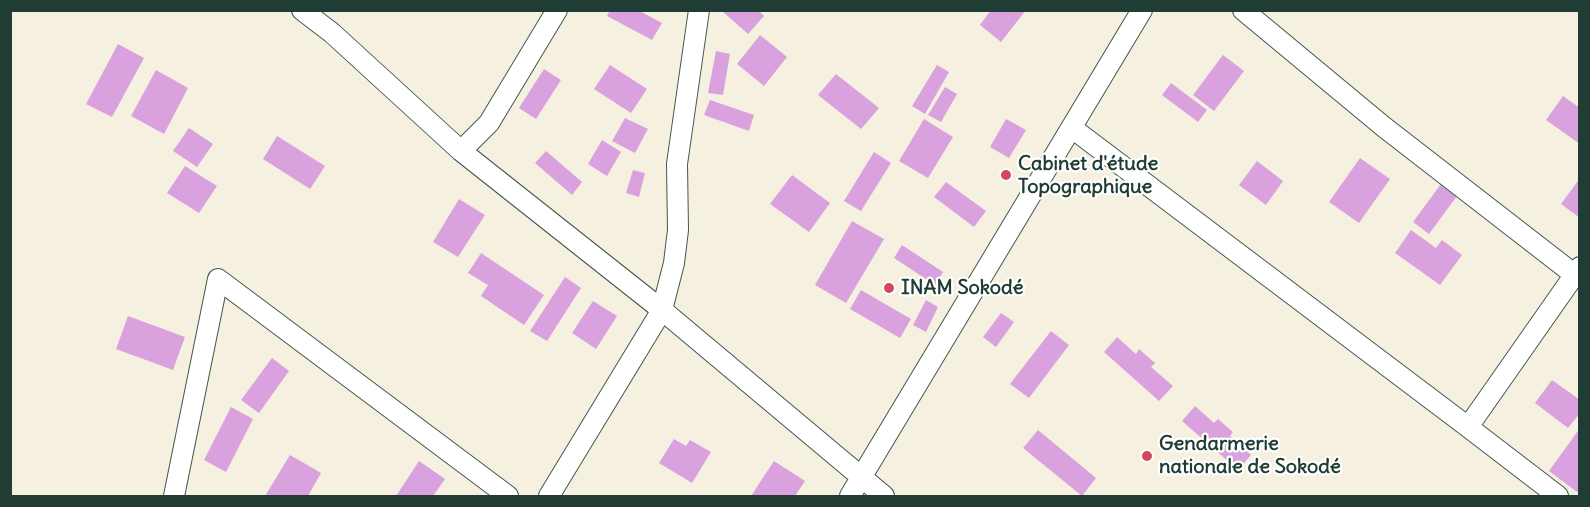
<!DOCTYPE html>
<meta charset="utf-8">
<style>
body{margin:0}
#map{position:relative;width:1590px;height:507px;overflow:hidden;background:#f5f0df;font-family:Delius,sans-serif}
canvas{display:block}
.frame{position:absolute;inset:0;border:12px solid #1f3d34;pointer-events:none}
</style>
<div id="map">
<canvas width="1590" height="507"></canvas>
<div class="frame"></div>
</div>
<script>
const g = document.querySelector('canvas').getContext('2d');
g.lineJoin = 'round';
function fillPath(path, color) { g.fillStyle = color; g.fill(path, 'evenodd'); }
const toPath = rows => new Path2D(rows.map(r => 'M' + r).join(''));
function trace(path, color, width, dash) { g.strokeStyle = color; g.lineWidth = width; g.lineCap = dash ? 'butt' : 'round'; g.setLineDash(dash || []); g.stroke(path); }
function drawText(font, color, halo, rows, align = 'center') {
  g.font = font + ' Delius,sans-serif'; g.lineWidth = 4.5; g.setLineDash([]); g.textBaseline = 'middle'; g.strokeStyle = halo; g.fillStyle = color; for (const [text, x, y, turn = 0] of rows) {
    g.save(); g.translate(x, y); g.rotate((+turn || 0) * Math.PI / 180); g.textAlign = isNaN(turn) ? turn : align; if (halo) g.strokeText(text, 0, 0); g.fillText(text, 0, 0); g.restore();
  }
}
fillPath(toPath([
 [610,10,638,10,662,23,652,40,607,16],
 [721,10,758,10,764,16,748,34],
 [991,10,1026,10,1001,42,980,25],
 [760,35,787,57,764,86,737,64],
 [118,44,144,58,112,117,86,104],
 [716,51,730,54,723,95,708,93],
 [1223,55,1244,71,1214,111,1193,95],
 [610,65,647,89,631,113,594,89],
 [937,65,949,72,925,114,912,106],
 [544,69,561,80,536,119,519,108],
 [156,70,188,88,164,134,131,116],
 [836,74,879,108,861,129,818,95],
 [1171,83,1207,110,1198,122,1162,95],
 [945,87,957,94,941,122,928,115],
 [1563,96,1580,108,1580,144,1546,120],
 [710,100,754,115,749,131,704,115],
 [625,118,648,129,635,153,612,141],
 [924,119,953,137,928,178,899,161],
 [1006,119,1026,130,1009,158,990,147],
 [189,128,213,144,197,167,173,151],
 [277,136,325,166,310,189,263,159],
 [602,140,621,152,607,176,588,164],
 [546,151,582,182,572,195,535,163],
 [874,152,891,163,861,211,844,201],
 [1360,158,1390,179,1359,223,1329,202],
 [1257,161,1283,181,1266,205,1239,185],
 [185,166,217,186,199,213,167,193],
 [633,170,645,173,639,197,626,193],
 [792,175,830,203,809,232,770,204],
 [1580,178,1580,218,1561,204],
 [946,182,986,211,974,227,934,197],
 [1441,184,1457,196,1429,234,1413,222],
 [459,199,485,215,458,257,433,242],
 [852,221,884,239,846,303,815,285],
 [1411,230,1436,248,1442,240,1462,255,1440,285,1395,253],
 [902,245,943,272,935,285,894,258],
 [481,253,544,295,524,325,481,296,488,285,468,273],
 [565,277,581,288,547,341,530,331],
 [861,290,911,319,900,338,850,309],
 [926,300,938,307,926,332,913,325],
 [593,301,617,316,596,349,572,333],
 [1001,313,1014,322,996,347,983,337],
 [128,316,185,337,173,370,116,349],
 [1051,331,1069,345,1029,398,1010,384],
 [1117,337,1136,354,1139,349,1155,363,1151,367,1173,386,1159,401,1104,352],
 [272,358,289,371,259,413,241,400],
 [1552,380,1580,400,1580,413,1568,428,1535,403],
 [1195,406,1214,423,1218,419,1233,432,1230,436,1251,455,1238,470,1182,421],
 [231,407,253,419,226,472,204,460],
 [1580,428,1580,488,1577,492,1549,471],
 [1038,430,1096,478,1082,496,1023,448],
 [674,439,686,446,690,440,711,452,692,483,659,463],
 [290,455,321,473,308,496,265,496],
 [419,461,445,479,433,496,396,496],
 [774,461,805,481,795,496,751,496]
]), '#d9a2df');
const street = toPath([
 [302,10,332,33,461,151,662,310,884,496],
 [1243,10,1384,127,1575,275],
 [1072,128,1468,427,1558,496],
 [461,151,489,123,557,10],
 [1468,427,1580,267],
 [174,496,218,279,508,496],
 [549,496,662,310,674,263,678,230,677,164,699,10],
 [850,496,1142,10]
]);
trace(street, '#3f584e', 22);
trace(street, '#fff', 20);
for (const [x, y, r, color] of [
 [1006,175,6,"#d1495b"],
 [889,288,6,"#d1495b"],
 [1147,456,6,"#d1495b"]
]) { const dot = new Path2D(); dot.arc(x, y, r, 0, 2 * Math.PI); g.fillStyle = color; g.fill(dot); trace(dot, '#fff', 2); }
drawText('bold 20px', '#1f3d34', '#fff', [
 ["Cabinet d'étude",1018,164],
 ["Topographique",1018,187],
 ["INAM Sokodé",901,288],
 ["Gendarmerie",1159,444],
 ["nationale de Sokodé",1159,467]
], 'left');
</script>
